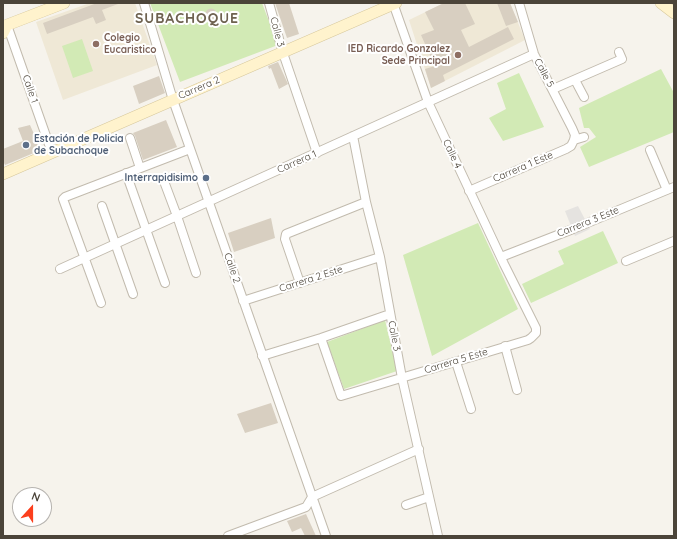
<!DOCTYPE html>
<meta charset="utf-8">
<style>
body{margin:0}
#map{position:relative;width:677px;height:539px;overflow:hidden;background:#f6f3ec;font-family:Quicksand,sans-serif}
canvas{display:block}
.frame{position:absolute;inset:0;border:4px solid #4b4439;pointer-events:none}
.north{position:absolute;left:12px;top:487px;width:40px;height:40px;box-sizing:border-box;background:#fff;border:1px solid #b7b4b0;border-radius:50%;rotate:21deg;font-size:11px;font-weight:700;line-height:16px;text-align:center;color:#4b4439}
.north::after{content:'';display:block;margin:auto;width:14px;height:18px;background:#fc3f1d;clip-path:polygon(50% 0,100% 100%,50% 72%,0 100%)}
</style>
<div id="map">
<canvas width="677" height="539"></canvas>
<div class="frame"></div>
<div class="north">N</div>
</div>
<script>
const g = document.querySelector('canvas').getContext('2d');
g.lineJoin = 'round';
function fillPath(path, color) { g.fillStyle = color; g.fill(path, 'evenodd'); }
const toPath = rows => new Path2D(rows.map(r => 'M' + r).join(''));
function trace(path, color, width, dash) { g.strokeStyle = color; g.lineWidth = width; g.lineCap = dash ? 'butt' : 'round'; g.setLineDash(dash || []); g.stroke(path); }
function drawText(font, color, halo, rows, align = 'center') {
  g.font = font + ' Quicksand,sans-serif'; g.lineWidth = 4; g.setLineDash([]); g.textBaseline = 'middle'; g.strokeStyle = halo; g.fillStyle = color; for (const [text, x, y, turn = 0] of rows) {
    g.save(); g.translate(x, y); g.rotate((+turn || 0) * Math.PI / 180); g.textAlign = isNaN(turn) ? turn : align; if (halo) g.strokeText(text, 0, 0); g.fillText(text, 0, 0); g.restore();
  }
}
fillPath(toPath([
 [90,3,135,3,157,65,63,100,36,22],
 [444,3,510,3,525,40,431,88,409,20]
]), '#efe8d6');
fillPath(toPath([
 [150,3,262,3,278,45,180,82],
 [82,39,93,71,73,78,62,46],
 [661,69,674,93,674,132,589,167,580,147,596,137,589,128,584,128,579,108],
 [519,73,544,127,503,141,489,118,506,109,497,83],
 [478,223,518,309,432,356,403,255],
 [603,231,618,263,531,303,522,284,564,264,558,251],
 [385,320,397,371,344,389,327,342]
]), '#d2eab5');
fillPath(toPath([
 [578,206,590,229,575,236,565,211]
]), '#e5e3e0');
fillPath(toPath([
 [97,3,118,4,102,10,106,20,96,24,93,17,47,34,43,23],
 [275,3,289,3,299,34,287,38],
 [444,3,465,3,475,24,461,30,469,47,508,27,514,39,443,75,445,81,431,88,425,69,435,66,421,35,434,30,425,12],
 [497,3,510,3,518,22,506,26],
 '205.5 14a5.5 5.5 0 1 1 11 0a5.5 5.5 0 1 1-11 0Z',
 [278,62,288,84,279,89,271,68,269,69,268,66],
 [159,76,165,93,139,104,133,86],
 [166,120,177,147,143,160,135,136,133,133],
 [30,125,41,150,5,165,3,161,3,149,23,141,18,128],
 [271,218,275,238,234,252,228,233],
 [271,403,278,423,245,433,237,414],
 [306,514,316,536,305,536,301,528,292,532,287,521]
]), '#d8cfc1');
const street = toPath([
 [144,3,173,100,326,536],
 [269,3,283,53,317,153],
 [7,25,52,153],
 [575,80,584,97],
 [553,89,622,59,619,52],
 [353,136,366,202,380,257,402,378,438,536],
 [130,138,140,168],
 [574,140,584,137],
 [650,150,667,190],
 [126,173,165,283],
 [165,184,177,216,196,273],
 [469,191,566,149,571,146,574,140,575,135,572,128,534,54,519,3],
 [102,206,133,294],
 [501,257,573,229,674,187],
 [626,261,674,241],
 [60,269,534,54],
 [300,283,285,239,286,234,366,202],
 [243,301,380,257],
 [101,303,63,199,65,197,190,149],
 [321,338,341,396,528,340,531,338,536,333,536,328,504,264,428,102,393,3],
 [505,346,517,390],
 [262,356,321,338,390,314],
 [456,362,471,409],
 [406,505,429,497],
 [228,536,306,507,312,497,419,449]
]);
const secondary = toPath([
 [661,3,674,13],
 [3,33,7,25,64,3],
 [3,174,396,3]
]);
trace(street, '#c2bbae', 10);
trace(secondary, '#d6c79b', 12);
trace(street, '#fff', 8);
trace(secondary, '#fff3cd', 11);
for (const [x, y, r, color] of [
 [96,44,4,"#8d6e63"],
 [458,55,4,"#8d6e63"],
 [26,145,4,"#5c6f8a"],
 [206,178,4,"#5c6f8a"]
]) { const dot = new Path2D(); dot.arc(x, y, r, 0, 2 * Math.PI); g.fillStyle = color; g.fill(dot); trace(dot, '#fff', 1.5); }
drawText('10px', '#4b4439', '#fff', [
 ["Calle 3",277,32,75],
 ["Calle 5",544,73,62],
 ["Carrera 2",199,88,-23],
 ["Calle 1",30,89,71],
 ["Calle 4",452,154,65],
 ["Carrera 1",297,162,-24],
 ["Carrera 1 Este",523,167,-23],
 ["Carrera 3 Este",588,222,-22],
 ["Calle 2",232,268,71],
 ["Carrera 2 Este",311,279,-18],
 ["Calle 3",394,336,79],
 ["Carrera 5 Este",456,361,-17]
]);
drawText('bold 10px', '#785e54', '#fff', [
 ["Colegio",104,38],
 ["Eucaristico",104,50],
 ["IED Ricardo Gonzalez",450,49,"right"],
 ["Sede Principal",450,61,"right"]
], 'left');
drawText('bold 10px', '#4e5e75', '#fff', [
 ["Estación de Policia",34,139],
 ["de Subachoque",34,151],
 ["Interrapidisimo",198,178,"right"]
], 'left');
g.letterSpacing = '1px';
drawText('bold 14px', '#6e6250', '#fff', [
 ["SUBACHOQUE",187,19]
]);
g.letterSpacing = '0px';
</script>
